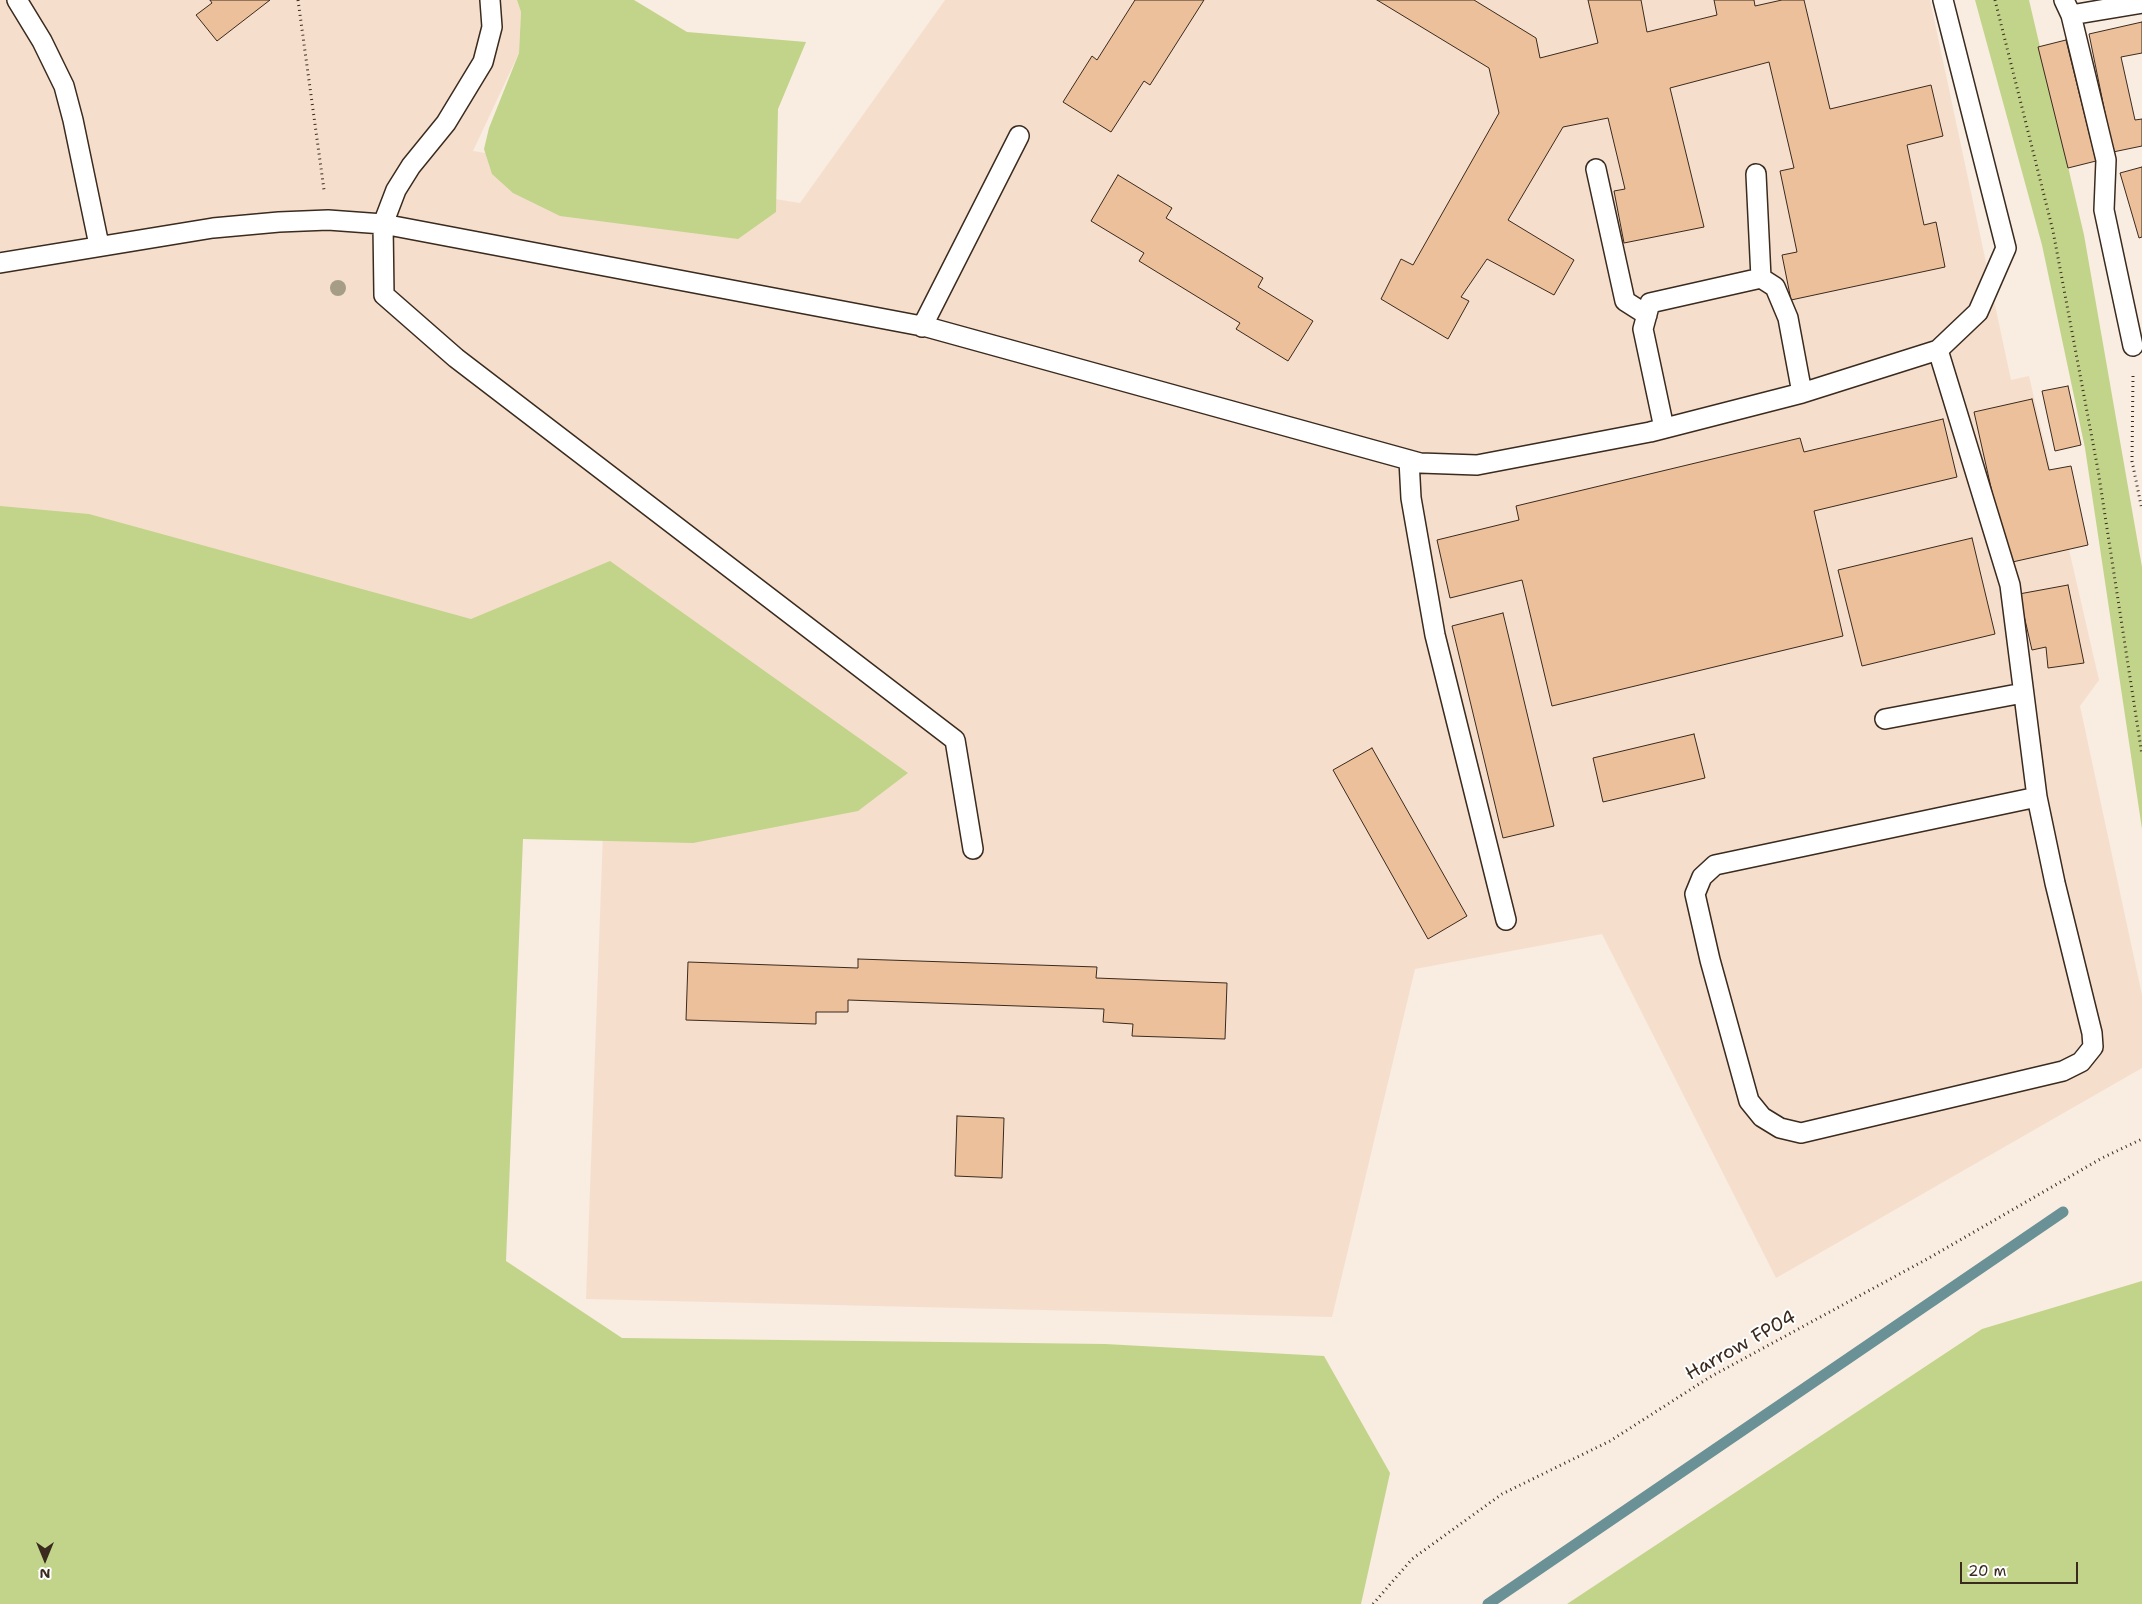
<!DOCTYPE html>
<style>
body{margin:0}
#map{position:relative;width:2142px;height:1604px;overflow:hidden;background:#f9ece1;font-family:"Shantell Sans",sans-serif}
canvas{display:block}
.north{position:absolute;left:20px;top:1534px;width:50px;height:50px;-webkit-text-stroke:4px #fff;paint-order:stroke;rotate:180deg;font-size:14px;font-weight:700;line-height:20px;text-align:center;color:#3b2a1e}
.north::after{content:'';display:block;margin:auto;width:18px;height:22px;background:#3b2a1e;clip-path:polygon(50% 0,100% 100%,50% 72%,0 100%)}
.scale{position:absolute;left:1960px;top:1562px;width:118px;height:22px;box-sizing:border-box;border:2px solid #3b2a1e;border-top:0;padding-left:6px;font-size:15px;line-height:18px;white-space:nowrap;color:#3b2a1e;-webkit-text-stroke:4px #fff;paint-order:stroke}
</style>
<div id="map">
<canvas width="2142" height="1604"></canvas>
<div class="north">N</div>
<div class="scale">20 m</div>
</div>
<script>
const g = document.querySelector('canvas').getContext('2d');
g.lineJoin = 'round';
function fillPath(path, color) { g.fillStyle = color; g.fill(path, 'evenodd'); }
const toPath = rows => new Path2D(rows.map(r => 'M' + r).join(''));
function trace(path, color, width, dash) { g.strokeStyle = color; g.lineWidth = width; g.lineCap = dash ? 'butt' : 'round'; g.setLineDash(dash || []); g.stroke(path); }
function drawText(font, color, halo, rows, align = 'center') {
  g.font = font + ' "Shantell Sans",sans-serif'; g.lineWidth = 4; g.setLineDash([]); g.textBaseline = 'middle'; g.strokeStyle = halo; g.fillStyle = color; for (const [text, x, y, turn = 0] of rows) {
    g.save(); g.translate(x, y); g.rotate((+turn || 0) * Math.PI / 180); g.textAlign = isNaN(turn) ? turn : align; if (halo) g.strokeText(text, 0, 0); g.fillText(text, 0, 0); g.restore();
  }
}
fillPath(toPath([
 [0,0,517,0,521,12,519,53,473,151,800,203,945,0,1930,0,2011,380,2029,376,2099,680,2080,706,2142,995,2142,1068,1776,1278,1602,934,1415,969,1332,1317,586,1299,612,587,0,981]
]), '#f5dfcc');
fillPath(toPath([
 [517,0,634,0,687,32,806,42,778,109,776,212,738,239,560,216,513,193,492,174,484,149,489,128,519,53,521,12],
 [1975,0,2029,0,2084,235,2142,567,2142,829,2085,448,2042,245],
 [0,506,89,514,471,619,610,561,908,773,858,811,693,843,523,839,506,1261,622,1338,1105,1344,1324,1356,1390,1473,1361,1604,0,1604],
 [2142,1281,2142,1604,1567,1604,1982,1329]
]), '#c1d489');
trace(toPath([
 [1488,1604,2063,1212]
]), '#699196', 11);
const building = toPath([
 [210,0,270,0,217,41,196,15,212,3,210,0],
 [1135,0,1204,0,1150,85,1144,81,1111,132,1063,102,1092,56,1097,60,1135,0],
 [1377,0,1474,0,1536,38,1540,58,1598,43,1588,0,1641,0,1647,32,1717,15,1714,0,1754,0,1755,6,1782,0,1804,0,1830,109,1931,85,1943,136,1907,145,1924,225,1936,222,1945,267,1791,300,1782,255,1797,252,1780,171,1794,168,1769,62,1670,88,1704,227,1624,243,1614,191,1625,189,1608,118,1563,127,1508,220,1574,260,1554,295,1487,259,1461,297,1469,301,1448,339,1381,299,1401,259,1413,265,1499,113,1489,68,1377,0],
 [2142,22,2142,53,2121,57,2135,120,2142,119,2142,146,2113,152,2089,34,2142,22],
 [2066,40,2096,161,2068,168,2038,47,2066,40],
 [2142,167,2142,237,2139,238,2120,173,2142,167],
 [1118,175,1172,208,1166,218,1263,278,1258,287,1313,321,1288,361,1236,329,1240,323,1139,261,1144,253,1091,221,1118,175],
 [2068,386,2081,445,2055,451,2042,391,2068,386],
 [2032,399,2049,470,2071,466,2088,545,2008,563,1974,412,2032,399],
 [1943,419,1957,477,1814,511,1843,636,1552,706,1522,580,1450,598,1437,540,1519,520,1516,506,1800,438,1804,452,1943,419],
 [1972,538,1995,634,1862,666,1838,570,1972,538],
 [2068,585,2084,663,2048,668,2046,647,2032,650,2019,594,2068,585],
 [1503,613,1554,826,1503,838,1452,626,1503,613],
 [1694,734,1705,778,1603,802,1593,758,1694,734],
 [1372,748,1467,916,1428,939,1333,770,1372,748],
 [858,959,1097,967,1096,978,1227,983,1225,1039,1132,1036,1133,1024,1103,1022,1104,1009,848,1000,848,1012,816,1012,816,1024,686,1020,688,962,858,968,858,959],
 [957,1116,1004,1118,1002,1178,955,1176,957,1116]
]);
fillPath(building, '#ecc09b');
trace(building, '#3b2a1e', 1);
const lane = toPath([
 [17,0,42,41,64,86,73,120,99,245],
 [490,0,492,27,483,62,446,123,411,166,396,190,383,224,384,295,456,358,955,740,973,849],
 [2064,0,2071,15,2106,160,2104,210,2133,346],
 [2071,15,2142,3],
 [1596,169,1625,301,1647,315],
 [1756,174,1761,278],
 [0,263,213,228,279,222,328,220,383,224,927,327,1420,463,1477,465,1650,432,1802,393,1938,350,1978,312,2006,248,1943,0],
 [922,327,1019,136],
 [1938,350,2010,585,2037,797,2055,883,2092,1033,2093,1047,2081,1062,2063,1071,1801,1133,1780,1128,1762,1117,1749,1101,1710,960,1695,894,1702,877,1715,865,2037,797],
 [1664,428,1643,329,1650,303,1761,278,1775,287,1788,318,1802,393],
 [1409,460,1411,498,1435,635,1506,920],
 [1885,719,2023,693]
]);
trace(lane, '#3b2a1e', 22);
trace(toPath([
 [298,0,324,190],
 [1995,0,2053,231,2098,470,2142,755],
 [2133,376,2132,461,2142,510],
 [1373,1604,1412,1559,1502,1494,1610,1441,1710,1377,1929,1258,2102,1158,2142,1139]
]), '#3b2a1e', 3, [1, 4]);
trace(lane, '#fff', 19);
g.fillStyle = '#a69d87';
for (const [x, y] of [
 [338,288]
]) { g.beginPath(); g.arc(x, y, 8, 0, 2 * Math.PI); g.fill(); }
drawText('19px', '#3b2a1e', '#fff', [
 ["Harrow FP04",1741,1346,-29]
]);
</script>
